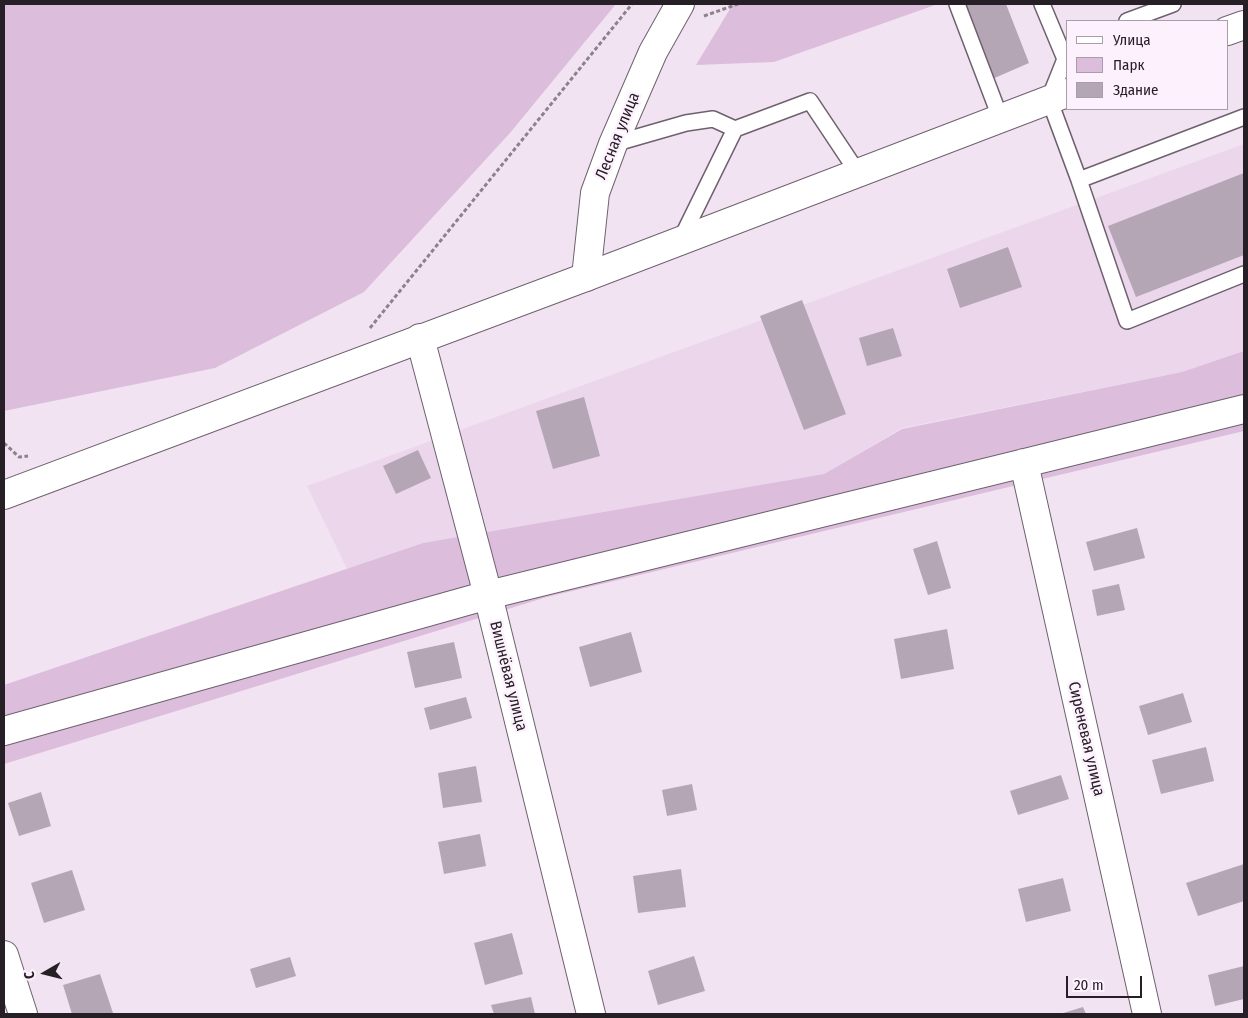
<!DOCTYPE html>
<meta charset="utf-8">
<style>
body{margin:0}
#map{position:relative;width:1248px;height:1018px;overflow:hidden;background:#f2e3f2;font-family:"Fira Sans Condensed",sans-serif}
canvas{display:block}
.frame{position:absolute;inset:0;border:5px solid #262026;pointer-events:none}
.legend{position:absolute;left:1066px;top:20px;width:162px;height:90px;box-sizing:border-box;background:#fef1fe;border:1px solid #a89da8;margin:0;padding:6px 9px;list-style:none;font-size:15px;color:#262026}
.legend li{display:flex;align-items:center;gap:10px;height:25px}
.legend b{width:25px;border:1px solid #a89da8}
.north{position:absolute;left:20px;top:948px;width:50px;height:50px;-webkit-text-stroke:4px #fef1fe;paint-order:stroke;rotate:262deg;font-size:14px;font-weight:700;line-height:20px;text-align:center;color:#262026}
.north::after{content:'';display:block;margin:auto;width:18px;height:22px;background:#262026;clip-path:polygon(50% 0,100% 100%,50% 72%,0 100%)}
.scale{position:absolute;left:1066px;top:976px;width:76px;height:22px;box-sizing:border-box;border:2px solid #262026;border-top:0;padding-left:6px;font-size:15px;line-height:18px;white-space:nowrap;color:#262026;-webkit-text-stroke:4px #fef1fe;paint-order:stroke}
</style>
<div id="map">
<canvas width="1248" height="1018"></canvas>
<div class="frame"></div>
<ul class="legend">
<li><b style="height:6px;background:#fff"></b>Улица</li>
<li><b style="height:14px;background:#dcbedc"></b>Парк</li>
<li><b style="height:14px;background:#b5a6b5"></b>Здание</li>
</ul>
<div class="north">С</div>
<div class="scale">20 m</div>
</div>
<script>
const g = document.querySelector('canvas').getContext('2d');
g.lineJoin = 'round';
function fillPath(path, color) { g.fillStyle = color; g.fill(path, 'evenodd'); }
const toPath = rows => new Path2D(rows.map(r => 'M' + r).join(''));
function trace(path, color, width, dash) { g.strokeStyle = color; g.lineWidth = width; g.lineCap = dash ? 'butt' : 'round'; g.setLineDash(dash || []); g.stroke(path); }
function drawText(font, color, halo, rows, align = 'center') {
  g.font = font + ' "Fira Sans Condensed",sans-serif'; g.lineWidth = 5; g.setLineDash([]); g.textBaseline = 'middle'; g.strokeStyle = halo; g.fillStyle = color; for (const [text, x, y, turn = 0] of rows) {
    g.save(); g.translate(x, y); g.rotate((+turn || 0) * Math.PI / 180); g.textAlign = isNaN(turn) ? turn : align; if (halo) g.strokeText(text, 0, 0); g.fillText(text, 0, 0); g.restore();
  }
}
fillPath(toPath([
 [1244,144,1244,351,1182,372,902,428,824,474,423,543,347,569,307,486]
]), '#ebd6eb');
fillPath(toPath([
 [4,4,616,4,510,133,364,292,215,368,4,411],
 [733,4,938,4,774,62,696,65],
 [1244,351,1244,431,547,597,4,764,4,685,423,543,824,474,902,429,1182,372]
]), '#dcbedc');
fillPath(toPath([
 [966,4,1006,4,1029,63,990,80,963,5],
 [1244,173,1244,255,1136,297,1108,226],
 [1008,247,1022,287,960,308,947,269],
 [802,300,846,414,804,430,760,316],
 [893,328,902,356,867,366,859,338],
 [584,397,600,456,553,469,536,411],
 [418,450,431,478,396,494,383,466],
 [1137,528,1145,558,1094,571,1086,542],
 [937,541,951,588,928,595,913,549],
 [1119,584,1125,610,1097,616,1092,590],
 [947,629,954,669,901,679,894,639],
 [631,632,642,672,590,687,579,647],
 [454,642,462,678,415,688,407,652],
 [1183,693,1192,722,1148,735,1139,706],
 [466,697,472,718,430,730,424,708],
 [1206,747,1214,781,1161,794,1152,760],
 [476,766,482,802,443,808,438,773],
 [1061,775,1069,799,1018,815,1010,791],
 [692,784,697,810,667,816,662,790],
 [41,792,51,826,19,836,8,803],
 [480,834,486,866,444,874,438,842],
 [1244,864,1244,901,1198,916,1186,883],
 [681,869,686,907,638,913,633,876],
 [72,870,85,910,44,923,31,883],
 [1063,878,1071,911,1026,922,1018,889],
 [512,933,523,974,485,985,474,943],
 [694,956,705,991,658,1005,648,971],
 [290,957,296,976,256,988,250,969],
 [1244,966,1244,999,1215,1006,1208,975],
 [100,974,113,1013,72,1014,63,985],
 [531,997,535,1014,494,1014,491,1005],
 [1083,1007,1086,1014,1060,1014]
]), '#b5a6b5');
const service = toPath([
 [957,4,1000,117],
 [1042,4,1065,59,1049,99,1079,180,1244,117],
 [1127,21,1173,4],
 [613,144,686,123,713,119,735,129],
 [1079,180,1127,321,1244,274],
 [680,241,735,129,810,101,858,173]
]);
const minor = toPath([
 [586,277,595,193,613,144,653,52,680,4],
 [420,338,488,595,591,1014],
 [1024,463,1147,1014],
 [4,731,488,595,1244,409],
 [4,955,23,1014]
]);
const secondary = toPath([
 [1227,31,1244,25],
 [4,495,586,277,1067,93]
]);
trace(service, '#6e616e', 18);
trace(minor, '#6e616e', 30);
trace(secondary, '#6e616e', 30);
trace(toPath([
 [704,16,738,4],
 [370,328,632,4],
 [4,443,19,457,28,456]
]), '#8c818c', 3, [4, 2.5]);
trace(service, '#fff', 15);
trace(minor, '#fff', 28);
trace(secondary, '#fff', 28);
drawText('16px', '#262026', '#fef1fe', [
 ["Лесная улица",618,136,-68],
 ["Вишнёвая улица",508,676,76],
 ["Сиреневая улица",1086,739,77]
]);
</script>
